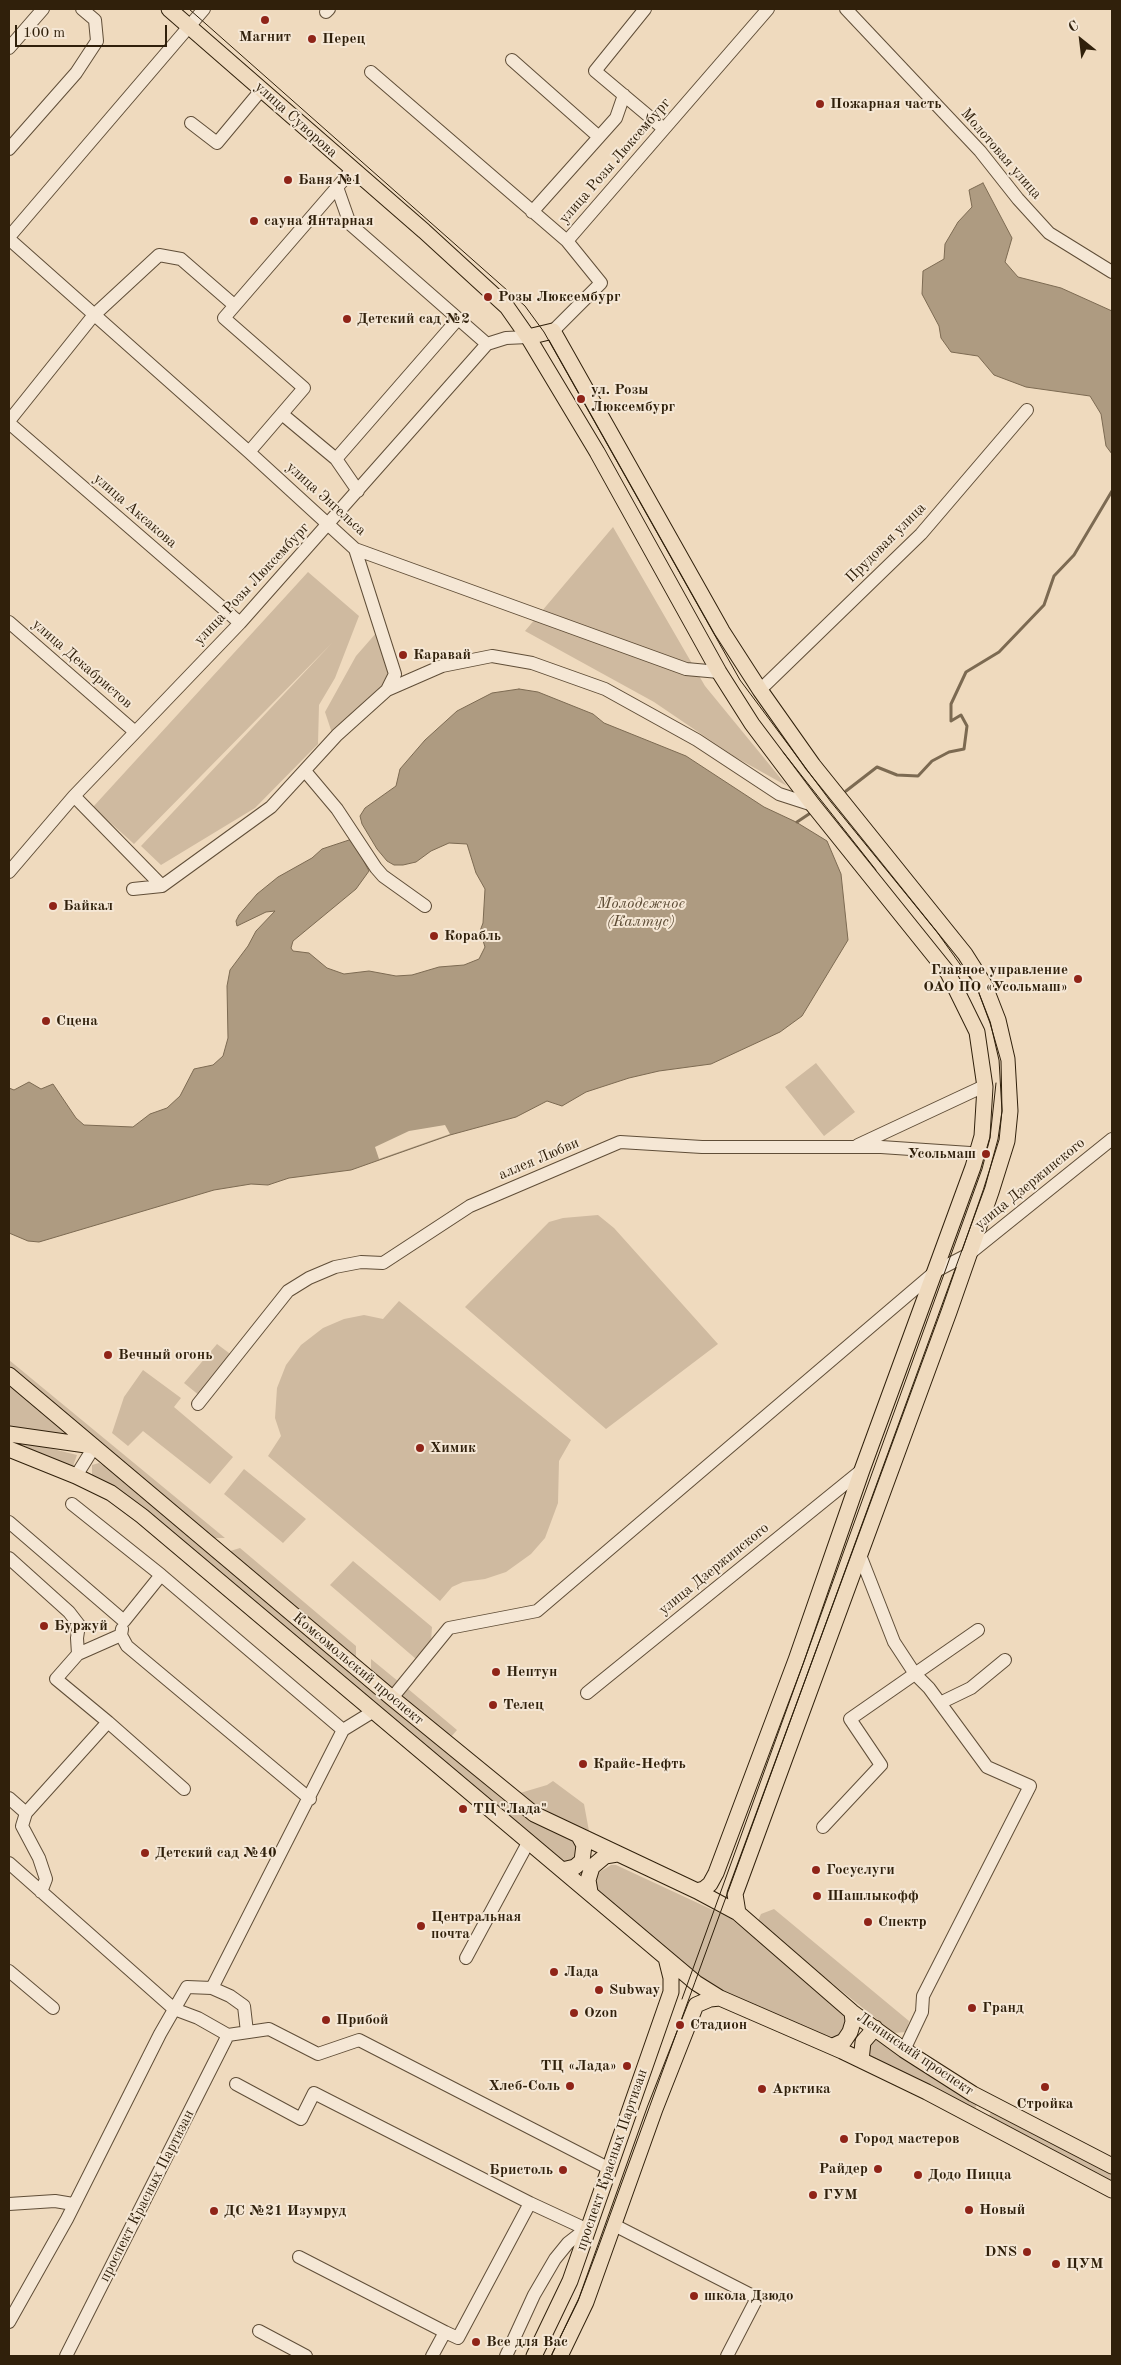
<!DOCTYPE html>
<meta charset="utf-8">
<style>
body{margin:0}
#map{position:relative;width:1121px;height:2365px;overflow:hidden;background:#efdabe;font-family:"Old Standard TT",serif}
canvas{display:block}
.frame{position:absolute;inset:0;border:10px solid #30200b;pointer-events:none}
.north{position:absolute;left:1056px;top:15px;width:50px;height:50px;-webkit-text-stroke:4px #f5e7d5;paint-order:stroke;rotate:331deg;font-size:14px;font-weight:700;line-height:20px;text-align:center;color:#30200b}
.north::after{content:'';display:block;margin:auto;width:18px;height:22px;background:#30200b;clip-path:polygon(50% 0,100% 100%,50% 72%,0 100%)}
.scale{position:absolute;left:15px;top:25px;width:152px;height:22px;box-sizing:border-box;border:2px solid #30200b;border-top:0;padding-left:6px;font-size:15px;line-height:18px;white-space:nowrap;color:#30200b;-webkit-text-stroke:4px #f5e7d5;paint-order:stroke}
</style>
<div id="map">
<canvas width="1121" height="2365"></canvas>
<div class="frame"></div>
<div class="north">С</div>
<div class="scale">100 m</div>
</div>
<script>
const g = document.querySelector('canvas').getContext('2d');
g.lineJoin = 'round';
function fillPath(path, color) { g.fillStyle = color; g.fill(path, 'evenodd'); }
const toPath = rows => new Path2D(rows.map(r => 'M' + r).join(''));
function trace(path, color, width, dash) { g.strokeStyle = color; g.lineWidth = width; g.lineCap = dash ? 'butt' : 'round'; g.setLineDash(dash || []); g.stroke(path); }
function drawText(font, color, halo, rows, align = 'center') {
  g.font = font + ' "Old Standard TT",serif'; g.lineWidth = 4; g.setLineDash([]); g.textBaseline = 'middle'; g.strokeStyle = halo; g.fillStyle = color; for (const [text, x, y, turn = 0] of rows) {
    g.save(); g.translate(x, y); g.rotate((+turn || 0) * Math.PI / 180); g.textAlign = isNaN(turn) ? turn : align; if (halo) g.strokeText(text, 0, 0); g.fillText(text, 0, 0); g.restore();
  }
}
fillPath(toPath([
 [613,527,705,686,787,786,735,757,654,702,525,631],
 [308,572,359,616,335,678,319,705,318,744,255,808,161,865,141,846,332,643,134,844,93,807],
 [377,632,388,670,385,691,333,736,325,712,356,656],
 [816,1063,855,1112,824,1136,785,1087],
 [598,1215,614,1228,718,1344,606,1429,465,1307,549,1222,563,1218],
 [399,1301,571,1440,559,1461,558,1503,545,1538,531,1554,506,1572,485,1579,463,1582,452,1587,440,1601,268,1456,281,1436,275,1418,277,1388,286,1365,301,1345,323,1328,344,1319,364,1315,383,1319],
 [217,1344,233,1356,200,1396,184,1383],
 [9,1360,225,1538,210,1538,9,1370],
 [143,1370,181,1398,174,1407,233,1457,210,1484,143,1431,128,1446,112,1433,124,1397],
 [9,1385,70,1436,66,1438,9,1426],
 [9,1438,77,1455,72,1469,9,1443],
 [99,1463,112,1471,502,1799,537,1823,578,1842,581,1856,564,1865,92,1476,92,1465],
 [244,1469,306,1519,283,1543,224,1494],
 [240,1548,356,1646,356,1662,227,1552],
 [353,1561,432,1627,431,1642,416,1659,330,1585],
 [371,1659,399,1682,395,1686,388,1687,371,1674],
 [407,1688,457,1730,449,1739,404,1702,403,1693],
 [553,1781,584,1804,591,1842,510,1796,547,1785],
 [611,1865,616,1865,730,1918,846,2013,847,2029,832,2041,720,1990,684,1968,595,1887,598,1873],
 [774,1909,909,2021,906,2032,894,2033,757,1923,761,1914],
 [876,2031,979,2100,973,2113,864,2059],
 [993,2108,1112,2171,1112,2187,987,2120]
]), '#cfbaa0');
const water = toPath([
 [983,183,1012,238,1005,262,1018,277,1061,288,1112,311,1112,454,1106,446,1101,414,1090,396,1026,387,994,375,978,356,951,352,941,338,939,326,922,294,923,271,944,259,945,244,958,222,972,207,969,190,983,183],
 [519,689,538,692,593,714,604,723,686,756,764,807,796,822,827,841,841,874,848,940,802,1016,780,1032,711,1064,659,1071,629,1078,586,1092,562,1106,547,1101,516,1117,450,1135,351,1170,289,1178,268,1185,251,1184,214,1190,39,1242,28,1241,9,1233,9,1088,14,1090,29,1082,41,1089,53,1084,76,1118,84,1125,133,1127,150,1114,167,1108,180,1096,194,1069,213,1065,223,1056,228,1038,227,986,230,970,248,946,256,931,275,911,266,912,237,926,236,921,239,915,257,894,278,877,312,858,322,849,352,839,369,871,356,889,293,941,291,948,293,951,309,953,327,968,344,974,369,971,396,976,412,975,439,967,464,965,479,959,485,947,480,931,483,923,485,889,476,873,467,844,449,843,431,851,416,862,403,865,394,865,387,861,377,849,362,824,360,816,365,808,396,786,400,769,425,740,457,711,492,693,519,689]
]);
fillPath(water, '#ae9b81');
trace(water, '#7c6a52', 1);
fillPath(toPath([
 [445,1125,450,1134,379,1159,375,1147,409,1131]
]), '#efdabe');
trace(toPath([
 [846,791,877,767,897,775,918,776,932,761,949,752,964,749,967,726,961,715,951,721,951,704,966,672,999,652,1044,605,1054,576,1074,555,1112,491],
 [797,822,809,814]
]), '#7c6a52', 3);
const minor = toPath([
 [645,9,595,71,664,129],
 [846,9,980,151,1018,199,1049,233,1112,272],
 [326,12,329,9],
 [9,48,43,9],
 [512,60,599,137],
 [371,72,567,241,601,283,553,331],
 [191,123,217,143,262,89],
 [9,149,76,73,97,41,95,20,82,9],
 [337,187,350,224,487,344],
 [532,212,616,118,624,95],
 [9,237,204,9],
 [9,239,249,452,355,549,686,669,719,672],
 [567,241,768,9],
 [282,414,336,459],
 [9,421,93,316,159,255,181,259,234,305],
 [9,423,240,623],
 [249,452,304,388,224,318,352,170],
 [358,491,336,459,458,319],
 [9,622,134,731],
 [387,690,442,666,492,656,532,663,605,689,697,740,779,794,813,805],
 [760,690,921,534,1027,410],
 [305,771,337,809,376,868,383,876,425,906],
 [74,796,162,886],
 [9,872,74,796,240,623,487,344,506,338,528,337],
 [133,889,162,886,271,807,337,735,387,690,395,674,355,549],
 [858,1145,980,1088],
 [198,1404,288,1291,309,1278,335,1267,361,1262,383,1263,470,1206,620,1142,702,1147,881,1147,970,1153],
 [76,1476,94,1447],
 [72,1504,161,1575],
 [9,1522,124,1621,161,1575,343,1730,374,1711],
 [860,1555,894,1642,915,1674,929,1688,987,1767,1030,1786,923,1996,922,2012,904,2050],
 [9,1558,69,1612,79,1625,77,1638,78,1654],
 [122,1629,121,1635,127,1646,310,1799],
 [587,1693,862,1470],
 [392,1698,449,1628,537,1611,936,1271,969,1254,1112,1139],
 [940,1703,971,1688,1005,1660],
 [108,1722,184,1789],
 [9,1798,26,1813],
 [823,1827,881,1765,850,1719,978,1630],
 [9,1863,174,2009,198,2018,228,2035,269,2029,318,2054,359,2040,608,2168],
 [41,1892,46,1879,39,1858,22,1826,26,1813,108,1722,56,1679,78,1654,121,1635],
 [466,1958,529,1841],
 [9,1971,53,2008],
 [212,1988,343,1730],
 [236,2084,301,2119,314,2093,530,2203],
 [9,2204,55,2201,73,2204],
 [614,2225,757,2298,727,2356],
 [299,2257,445,2332,432,2356],
 [9,2322,67,2219,160,2034,187,1987,212,1988,230,1996,244,2006,247,2032],
 [259,2331,306,2356],
 [445,2332,458,2338,530,2203,586,2229],
 [66,2356,228,2035],
 [506,2356,534,2295,555,2259,568,2243,586,2229]
]);
const major = toPath([
 [169,9,424,231,507,307,528,337,597,452,719,672,752,724,813,805,948,973,977,1032,985,1087,982,1136,973,1167,862,1470,796,1660,716,1873,710,1884,704,1889,697,1891],
 [528,337,553,331,722,631,760,690,813,765,965,954,984,984,998,1020,1007,1059,1010,1111,1007,1141,991,1192,949,1312,735,1894,738,1913],
 [9,1375,392,1698,534,1814,697,1891,738,1913,852,2012,904,2050,973,2094,1112,2166],
 [9,1434,93,1446],
 [9,1449,76,1476,111,1493,142,1516,696,1983,720,1998,842,2051,927,2092,1112,2190],
 [562,1870,575,1867,582,1861,584,1845,579,1836],
 [590,1892,588,1880,592,1867,605,1856,617,1854],
 [833,2046,844,2041,850,2032,853,2022,852,2012],
 [861,2060,863,2042,875,2028],
 [534,2356,570,2281,671,1992,671,1978,666,1958],
 [560,2356,586,2302,655,2109,696,2005,710,1999,720,1998]
]);
trace(minor, '#604e38', 14);
trace(major, '#30200b', 17);
trace(minor, '#f5e7d5', 12);
trace(major, '#efdabe', 15);
trace(toPath([
 [189,9,525,306,544,332,740,680,831,802,937,932,977,988,990,1023,1001,1061,1002,1111,998,1139,985,1187,598,2248,578,2301,551,2356],
 [783,752,876,870],
 [682,1999,982,1169,990,1138,996,1083]
]), '#30200b', 1);
for (const [x, y, r, color] of [
 [265,20,5,"#8f2418"],
 [312,39,5,"#8f2418"],
 [820,104,5,"#8f2418"],
 [288,180,5,"#8f2418"],
 [254,221,5,"#8f2418"],
 [488,297,5,"#8f2418"],
 [347,319,5,"#8f2418"],
 [581,399,5,"#8f2418"],
 [403,655,5,"#8f2418"],
 [53,906,5,"#8f2418"],
 [434,936,5,"#8f2418"],
 [1078,979,5,"#8f2418"],
 [46,1021,5,"#8f2418"],
 [986,1154,5,"#8f2418"],
 [108,1355,5,"#8f2418"],
 [420,1448,5,"#8f2418"],
 [44,1626,5,"#8f2418"],
 [496,1672,5,"#8f2418"],
 [493,1705,5,"#8f2418"],
 [583,1764,5,"#8f2418"],
 [463,1809,5,"#8f2418"],
 [145,1853,5,"#8f2418"],
 [816,1870,5,"#8f2418"],
 [817,1896,5,"#8f2418"],
 [868,1922,5,"#8f2418"],
 [421,1926,5,"#8f2418"],
 [554,1972,5,"#8f2418"],
 [599,1990,5,"#8f2418"],
 [972,2008,5,"#8f2418"],
 [574,2013,5,"#8f2418"],
 [326,2020,5,"#8f2418"],
 [680,2025,5,"#8f2418"],
 [627,2066,5,"#8f2418"],
 [570,2086,5,"#8f2418"],
 [1045,2087,5,"#8f2418"],
 [762,2089,5,"#8f2418"],
 [844,2139,5,"#8f2418"],
 [878,2169,5,"#8f2418"],
 [563,2170,5,"#8f2418"],
 [918,2175,5,"#8f2418"],
 [813,2195,5,"#8f2418"],
 [969,2210,5,"#8f2418"],
 [214,2211,5,"#8f2418"],
 [1027,2252,5,"#8f2418"],
 [1056,2264,5,"#8f2418"],
 [694,2296,5,"#8f2418"],
 [476,2342,5,"#8f2418"]
]) { const dot = new Path2D(); dot.arc(x, y, r, 0, 2 * Math.PI); g.fillStyle = color; g.fill(dot); trace(dot, '#f5e7d5', 2); }
drawText('bold 15px', '#30200b', '#f5e7d5', [
 ["Магнит",265,37,"center"],
 ["Перец",322,39],
 ["Пожарная часть",830,104],
 ["Баня №1",298,180],
 ["сауна Янтарная",264,221],
 ["Розы Люксембург",498,297],
 ["Детский сад №2",357,319],
 ["ул. Розы",591,390],
 ["Люксембург",591,407],
 ["Каравай",413,655],
 ["Байкал",63,906],
 ["Корабль",444,936],
 ["Главное управление",1068,970,"right"],
 ["ОАО ПО «Усольмаш»",1068,987,"right"],
 ["Сцена",56,1021],
 ["Усольмаш",976,1154,"right"],
 ["Вечный огонь",118,1355],
 ["Химик",430,1448],
 ["Буржуй",54,1626],
 ["Нептун",506,1672],
 ["Телец",503,1705],
 ["Крайс-Нефть",593,1764],
 ["ТЦ \"Лада\"",473,1809],
 ["Детский сад №40",155,1853],
 ["Госуслуги",826,1870],
 ["Шашлыкофф",827,1896],
 ["Центральная",431,1917],
 ["почта",431,1934],
 ["Спектр",878,1922],
 ["Лада",564,1972],
 ["Subway",609,1990],
 ["Гранд",982,2008],
 ["Ozon",584,2013],
 ["Прибой",336,2020],
 ["Стадион",690,2025],
 ["ТЦ «Лада»",617,2066,"right"],
 ["Хлеб-Соль",560,2086,"right"],
 ["Арктика",772,2089],
 ["Стройка",1045,2104,"center"],
 ["Город мастеров",854,2139],
 ["Райдер",868,2169,"right"],
 ["Бристоль",553,2170,"right"],
 ["Додо Пицца",928,2175],
 ["ГУМ",823,2195],
 ["Новый",979,2210],
 ["ДС №21 Изумруд",224,2211],
 ["DNS",1017,2252,"right"],
 ["ЦУМ",1066,2264],
 ["школа Дзюдо",704,2296],
 ["Все для Вас",486,2342]
], 'left');
drawText('15px', '#30200b', '#f5e7d5', [
 ["улица Суворова",296,120,42],
 ["Молотовая улица",1001,154,49],
 ["улица Розы Люксембург",615,161,-49],
 ["улица Энгельса",326,499,42],
 ["улица Аксакова",135,511,41],
 ["Прудовая улица",886,543,-45],
 ["улица Розы Люксембург",252,584,-47],
 ["улица Декабристов",82,664,41],
 ["аллея Любви",539,1159,-23],
 ["улица Дзержинского",1030,1184,-39],
 ["улица Дзержинского",714,1569,-39],
 ["Комсомольский проспект",358,1669,40],
 ["Ленинский проспект",915,2054,34],
 ["проспект Красных Партизан",612,2160,-71],
 ["проспект Красных Партизан",147,2196,-63]
]);
drawText('italic 16px', '#5c4b34', '#f5e7d5', [
 ["Молодежное",641,904],
 ["(Калтус)",641,922]
]);
</script>
